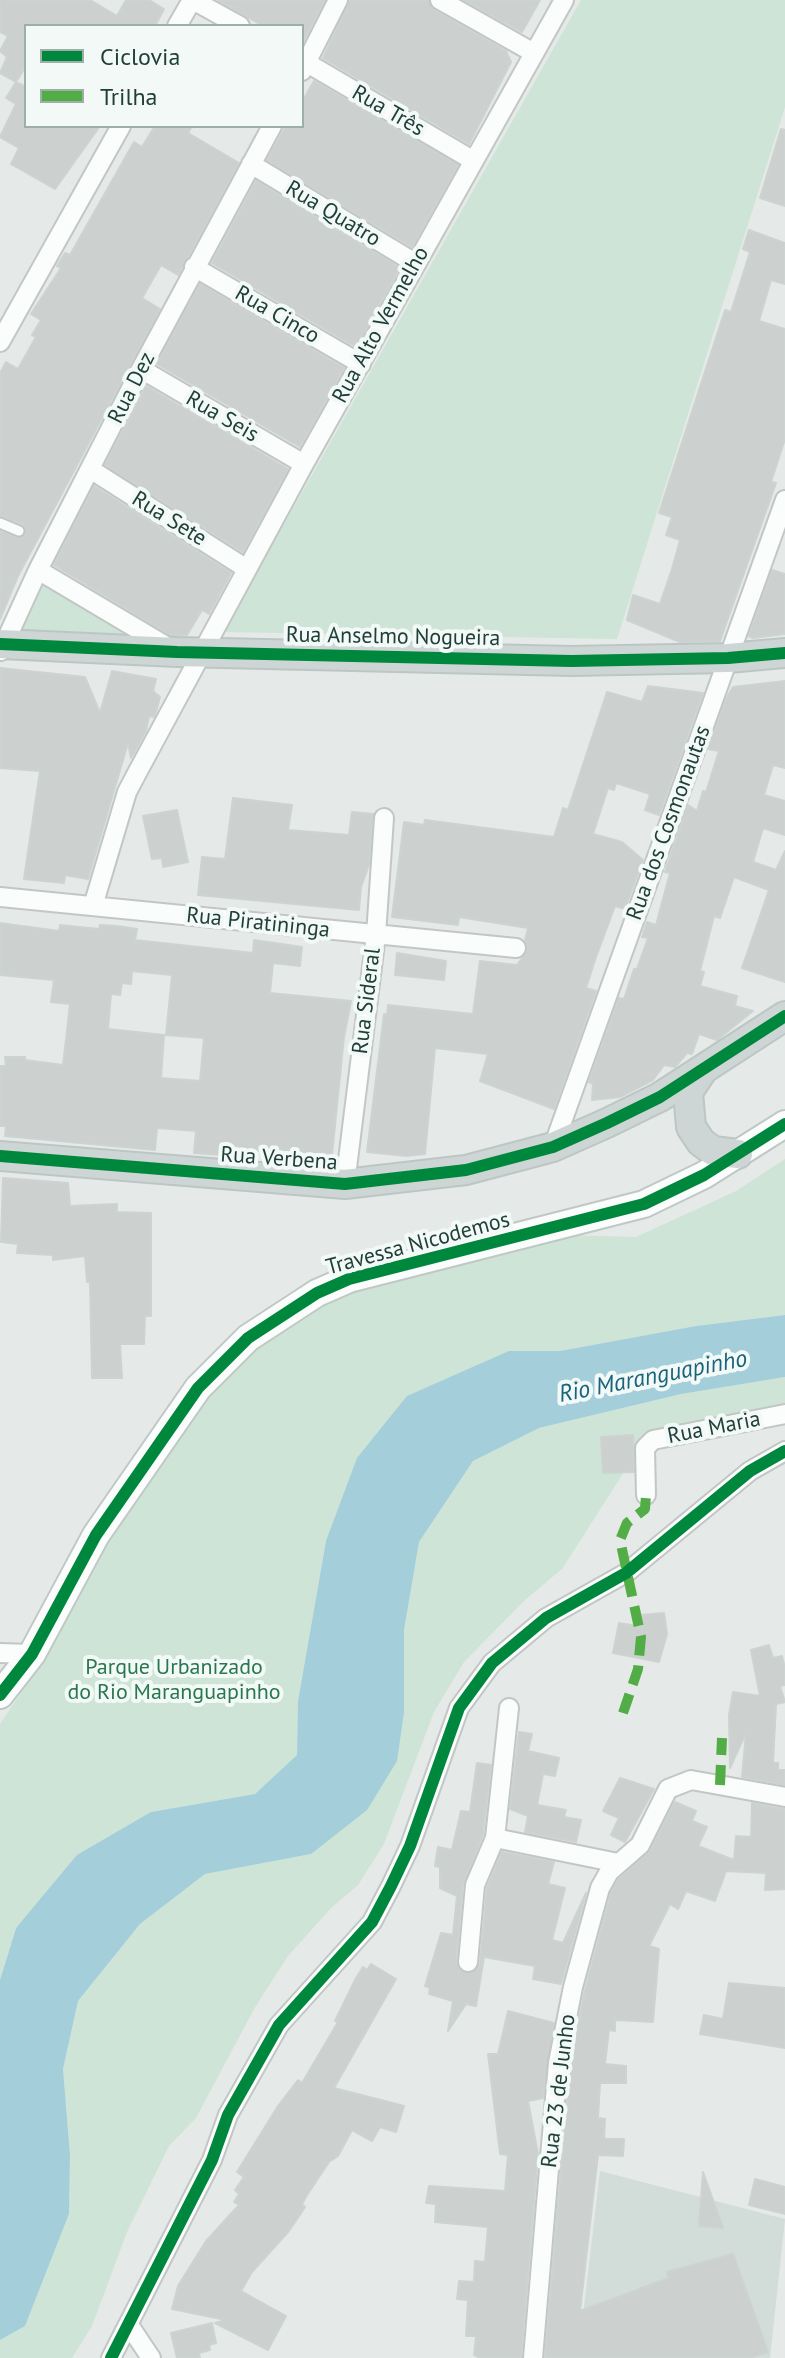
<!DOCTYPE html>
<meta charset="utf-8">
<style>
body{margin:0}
#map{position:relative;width:785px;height:2358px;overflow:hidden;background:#e5eae8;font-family:"PT Sans",sans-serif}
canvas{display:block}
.legend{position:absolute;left:24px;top:24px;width:280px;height:104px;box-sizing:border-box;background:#f2f9f6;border:2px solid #9eafaa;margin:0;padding:10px 14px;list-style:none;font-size:24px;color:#213f39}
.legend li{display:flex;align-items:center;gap:16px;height:40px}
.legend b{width:40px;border:2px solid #9eafaa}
</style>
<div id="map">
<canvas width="785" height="2358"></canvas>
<ul class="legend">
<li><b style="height:10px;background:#00873e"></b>Ciclovia</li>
<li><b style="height:10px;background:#52ad46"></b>Trilha</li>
</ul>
</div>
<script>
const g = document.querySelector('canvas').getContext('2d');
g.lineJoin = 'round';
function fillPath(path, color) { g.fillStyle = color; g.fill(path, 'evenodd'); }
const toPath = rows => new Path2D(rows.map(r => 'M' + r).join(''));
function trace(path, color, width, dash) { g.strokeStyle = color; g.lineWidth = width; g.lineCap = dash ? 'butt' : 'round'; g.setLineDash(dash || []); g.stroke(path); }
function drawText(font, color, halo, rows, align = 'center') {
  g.font = font + ' "PT Sans",sans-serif'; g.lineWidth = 8; g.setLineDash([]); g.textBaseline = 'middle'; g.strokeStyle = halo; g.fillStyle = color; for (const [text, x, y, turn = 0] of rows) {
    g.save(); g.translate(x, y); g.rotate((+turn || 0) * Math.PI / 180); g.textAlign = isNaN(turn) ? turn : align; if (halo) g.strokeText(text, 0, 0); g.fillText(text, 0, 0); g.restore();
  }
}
fillPath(toPath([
 [600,2171,785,2219,770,2358,578,2358]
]), '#d2dcd8');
fillPath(toPath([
 [581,0,785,0,785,107,617,639,223,632],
 [43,577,140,638,18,633],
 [785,1159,785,1315,696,1326,560,1351,509,1351,326,1541,298,1701,297,1755,255,1794,151,1812,16,1927,0,1980,0,1724,48,1653,109,1532,206,1395,255,1347,299,1314,352,1287,562,1235,636,1237,736,1191],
 [785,1377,785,1408,638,1450,562,1569,526,1599,464,1662,434,1712,384,1844,358,1885,331,1908,288,1956,254,2009,196,2118,169,2146,127,2232,92,2326,72,2358,0,2358,0,2340,25,2326,69,2214,70,2155,63,2069,78,2001,140,1924,205,1874,311,1854,404,1712,404,1630,419,1542,473,1461,539,1428,681,1394]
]), '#cde4d6');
fillPath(toPath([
 [785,1315,785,1377,681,1394,539,1428,473,1461,419,1542,404,1630,404,1712,397,1761,367,1810,311,1854,205,1874,140,1924,78,2001,63,2069,70,2155,69,2214,25,2326,0,2340,0,1980,16,1928,77,1855,151,1812,255,1794,297,1755,298,1701,326,1541,357,1458,407,1396,509,1351,560,1351,696,1326]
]), '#a3ceda');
const building = toPath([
 [0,0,90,0,117,16,126,0,149,0,164,9,155,26,26,26,26,66,16,82,0,73,7,57,0,51,8,36,0,32,0,0],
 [218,0,325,0,304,40,302,26,263,26,218,0],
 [350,0,428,0,434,10,506,51,511,62,469,144,323,58,350,0],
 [464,0,540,0,522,32,464,0],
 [314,81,458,165,412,247,267,160,286,126,302,126,302,102,314,81],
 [16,82,26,87,26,126,100,126,55,189,11,164,19,148,0,137,16,104,6,98,16,82],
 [155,126,192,126,188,133,239,163,178,275,161,265,142,298,160,309,18,576,0,619,0,531,19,538,26,531,22,524,0,516,0,373,6,362,18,369,36,337,32,335,41,320,31,314,61,268,57,266,65,253,70,255,134,142,142,147,155,126],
 [781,129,785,130,785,206,760,198,781,129],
 [256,181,400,268,356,347,212,263,256,181],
 [749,230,785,243,785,284,771,280,759,321,785,329,785,439,771,482,776,483,720,641,680,642,627,620,633,595,660,604,672,569,680,540,666,535,672,517,659,513,725,310,731,312,750,252,743,249,749,230],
 [200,284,344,368,300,447,157,364,200,284],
 [146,386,288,469,243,552,105,465,146,386],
 [94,486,231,573,209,614,202,610,187,635,170,635,54,565,94,486],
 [772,570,785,574,785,634,753,638,749,636,772,570],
 [0,668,85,677,100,713,112,671,156,679,153,691,160,697,156,712,154,717,149,716,146,731,131,758,128,743,88,879,65,875,64,883,24,879,40,771,0,768,0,668],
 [785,681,785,768,773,765,764,795,785,801,785,835,763,828,753,862,776,870,785,851,785,982,742,968,769,890,734,877,720,918,714,916,700,971,704,972,700,986,737,996,735,1006,753,1011,717,1040,699,1034,692,1054,687,1053,675,1067,664,1065,653,1080,620,1097,592,1100,593,1084,589,1082,619,998,624,999,634,969,637,969,648,938,642,937,647,922,656,925,670,873,665,872,688,805,697,811,703,791,706,792,719,751,708,749,726,699,733,687,785,681],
 [648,686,703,693,659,815,645,810,650,794,616,783,614,790,608,788,593,834,622,842,643,860,625,909,615,906,596,957,586,988,596,991,554,1109,480,1081,488,1054,435,1048,425,1154,406,1156,367,1152,384,1014,387,1015,388,1005,473,1014,480,961,517,965,528,950,525,940,528,928,459,917,458,925,392,917,404,822,424,825,425,820,554,837,563,808,568,810,607,692,642,702,648,686],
 [233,798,292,805,288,830,349,835,352,812,373,814,369,865,361,887,359,910,198,895,202,857,225,859,233,798],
 [177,810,188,862,163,867,162,858,152,859,143,816,177,810],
 [0,923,59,931,60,925,99,929,100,925,117,926,137,929,135,940,253,953,254,940,302,947,300,966,273,963,270,993,351,1001,344,1037,332,1155,271,1149,271,1152,251,1150,251,1157,194,1153,196,1131,157,1128,155,1150,5,1136,6,1126,0,1126,0,1066,6,1066,5,1057,25,1057,25,1060,63,1065,70,1004,51,1002,54,980,0,975,0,923],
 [132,971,172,975,166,1035,204,1038,200,1081,161,1078,164,1035,108,1029,111,994,120,995,122,983,131,984,132,971],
 [397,953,446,961,444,980,395,975,397,953],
 [3,1178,68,1183,70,1206,117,1204,117,1212,151,1213,151,1316,145,1316,144,1344,120,1344,122,1378,92,1378,90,1282,87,1282,85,1256,53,1260,53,1255,17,1253,18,1244,1,1242,3,1178],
 [633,1435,634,1472,603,1473,601,1437,633,1435],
 [664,1613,667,1634,659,1662,613,1653,619,1623,643,1627,641,1615,664,1613],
 [769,1645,773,1658,782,1656,785,1668,785,1685,780,1686,785,1702,776,1704,773,1763,778,1763,778,1770,785,1770,785,1785,742,1777,746,1733,730,1768,729,1715,733,1692,760,1696,751,1650,769,1645],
 [519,1732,532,1734,528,1751,559,1758,555,1776,543,1774,537,1805,566,1810,564,1817,581,1820,576,1842,525,1832,528,1816,510,1809,519,1732],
 [477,1763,491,1765,483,1835,463,1884,456,1961,460,1971,472,1973,480,1964,487,1888,502,1852,554,1862,548,1884,565,1888,552,1940,563,1943,586,1893,561,1984,533,1979,535,1966,484,1957,476,2006,466,2004,448,2031,453,2001,429,1994,430,1988,425,1986,441,1933,453,1935,457,1896,440,1888,440,1867,435,1866,438,1847,452,1850,461,1811,470,1812,477,1763],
 [620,1778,654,1789,625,1842,611,1835,619,1818,603,1811,620,1778],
 [675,1802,696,1811,692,1821,707,1827,698,1846,734,1860,736,1836,751,1837,752,1803,785,1809,785,1889,765,1890,766,1873,726,1871,715,1901,686,1891,678,1909,670,1904,649,1946,659,1949,653,2022,615,2020,615,2031,609,2030,605,2064,626,2066,626,2083,600,2083,598,2118,605,2119,604,2139,624,2139,623,2156,598,2155,580,2311,669,2278,667,2272,733,2254,768,2352,750,2358,545,2358,570,2065,585,1990,611,1893,618,1880,650,1851,675,1802],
 [371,1964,396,1979,334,2088,404,2106,396,2132,380,2127,372,2141,352,2130,338,2156,329,2162,307,2195,302,2204,305,2207,289,2231,252,2272,241,2291,286,2316,268,2350,215,2323,226,2320,172,2309,178,2286,206,2241,239,2205,234,2202,239,2194,235,2190,244,2177,237,2172,278,2106,298,2080,302,2083,338,2022,335,2021,356,1978,363,1967,367,1970,371,1964],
 [729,1983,785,1988,785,2048,700,2034,704,2015,723,2019,729,1983],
 [508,2011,554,2023,543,2098,528,2101,538,2154,521,2358,480,2358,474,2355,476,2336,466,2336,468,2300,457,2299,459,2281,474,2282,475,2261,485,2262,488,2227,435,2222,436,2204,426,2203,429,2186,505,2191,508,2155,500,2154,488,2054,498,2054,508,2011],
 [703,2172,723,2228,699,2226,703,2172],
 [755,2179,785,2187,785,2214,749,2205,755,2179],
 [212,2323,216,2343,209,2345,210,2350,199,2353,200,2358,177,2358,171,2333,212,2323]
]);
fillPath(building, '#ccd1cf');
trace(building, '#cdd3d1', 2);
const service = toPath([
 [0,523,19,531]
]);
const minor = toPath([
 [193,0,240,26],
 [440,0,534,53],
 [177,26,192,0],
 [302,60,474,161],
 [302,71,338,0],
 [251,164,415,263],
 [194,267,361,364],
 [0,342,121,126],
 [141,369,304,464],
 [90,469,247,569],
 [38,570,171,649],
 [1,651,38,570,141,369,272,126],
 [0,897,516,948],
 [93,906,127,792,137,773,304,464,564,0],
 [553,1147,785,500],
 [345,1184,376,935,384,818],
 [646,1495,645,1448,653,1440,785,1414],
 [0,1653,32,1654],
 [495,1838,618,1863],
 [468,1962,475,1885,495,1838,509,1708],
 [129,2325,151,2358],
 [111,2358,212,2160,228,2115,279,2025,372,1922,391,1886,410,1846,459,1708,492,1663,546,1618,626,1573,750,1471,785,1451],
 [533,2358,558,2063,573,1987,600,1888,609,1872,640,1845,668,1789,691,1780,785,1797]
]);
const secondary = toPath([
 [0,1695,32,1654,96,1535,198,1388,248,1338,317,1293,349,1279,644,1204,704,1175,785,1124]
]);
const primary = toPath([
 [0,644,177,652,571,661,728,658,785,653],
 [702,1071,688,1092,691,1127,701,1142,713,1151,738,1154],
 [0,1156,345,1184,466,1170,553,1147,607,1123,660,1097,785,1016]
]);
trace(service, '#c2c7c5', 13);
trace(minor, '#c2c7c5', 22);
trace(secondary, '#c0c8c5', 30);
trace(primary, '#bcc6c4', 32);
trace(service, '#fbfcfc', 9);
trace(minor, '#fbfcfc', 18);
trace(secondary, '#fbfcfc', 26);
trace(primary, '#cdd6d4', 28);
trace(toPath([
 [623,1713,638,1669,641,1637,620,1540,627,1523,645,1509,646,1495],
 [720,1785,722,1738]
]), '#52ad46', 10, [20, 10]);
trace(toPath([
 [0,644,177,652,571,661,728,658,785,653],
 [0,1156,345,1184,466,1170,553,1147,607,1123,660,1097,785,1016],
 [0,1695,32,1654,96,1535,198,1388,248,1338,317,1293,349,1279,644,1204,704,1175,785,1124],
 [111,2358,212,2160,228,2115,279,2025,372,1922,391,1886,410,1846,459,1708,492,1663,546,1618,626,1573,750,1471,785,1451]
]), '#00873e', 12);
drawText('22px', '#213f39', '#f2f9f6', [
 ["Rua Três",388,111,30],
 ["Rua Quatro",333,214,31],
 ["Rua Cinco",277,315,30],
 ["Rua Alto Vermelho",381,325,-61],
 ["Rua Dez",132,388,-63],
 ["Rua Seis",222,417,30],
 ["Rua Sete",169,519,32],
 ["Rua Anselmo Nogueira",393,637,1],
 ["Rua dos Cosmonautas",669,823,-70],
 ["Rua Piratininga",258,923,6],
 ["Rua Sideral",367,1001,-83],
 ["Rua Verbena",279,1159,4],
 ["Travessa Nicodemos",418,1244,-15],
 ["Rua Maria",714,1428,-11],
 ["Rua 23 de Junho",559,2091,-83]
]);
drawText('22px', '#29774e', '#f2f9f6', [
 ["Parque Urbanizado",174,1668],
 ["do Rio Maranguapinho",174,1693]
]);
drawText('italic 24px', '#18647d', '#f2f9f6', [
 ["Rio Maranguapinho",653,1377,-11]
]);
</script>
